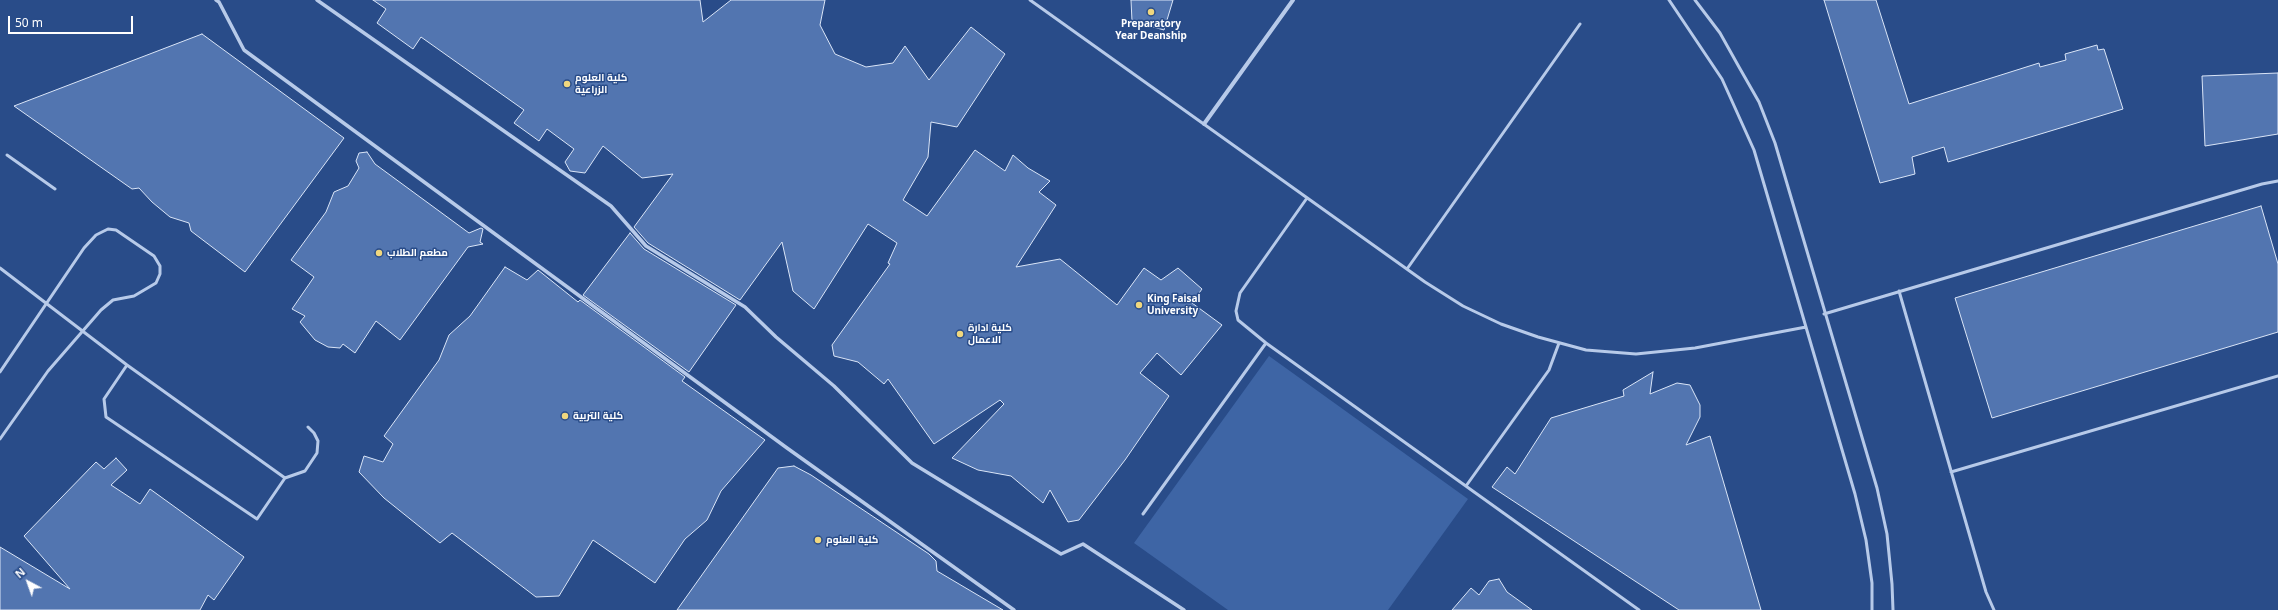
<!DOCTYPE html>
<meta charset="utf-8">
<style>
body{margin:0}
#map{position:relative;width:2278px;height:610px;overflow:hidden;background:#294c89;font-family:"Noto Sans",sans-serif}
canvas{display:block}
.north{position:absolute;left:8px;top:562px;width:40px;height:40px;-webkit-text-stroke:3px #294c89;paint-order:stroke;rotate:319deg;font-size:11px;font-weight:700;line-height:16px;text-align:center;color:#fff}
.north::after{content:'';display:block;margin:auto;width:14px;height:18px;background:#fff;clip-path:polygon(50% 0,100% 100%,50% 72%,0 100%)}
.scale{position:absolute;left:8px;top:16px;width:125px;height:18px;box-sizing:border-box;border:2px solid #fff;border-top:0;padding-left:5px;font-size:12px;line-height:14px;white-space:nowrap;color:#fff;-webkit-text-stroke:3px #294c89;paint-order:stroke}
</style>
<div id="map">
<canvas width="2278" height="610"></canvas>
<div class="north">N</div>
<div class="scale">50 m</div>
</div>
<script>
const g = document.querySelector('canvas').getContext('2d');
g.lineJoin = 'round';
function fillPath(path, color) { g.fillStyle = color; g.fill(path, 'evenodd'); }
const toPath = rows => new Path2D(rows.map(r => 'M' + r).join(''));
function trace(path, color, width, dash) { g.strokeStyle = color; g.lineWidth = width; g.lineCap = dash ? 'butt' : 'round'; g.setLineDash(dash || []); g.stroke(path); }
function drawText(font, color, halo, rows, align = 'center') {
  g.font = font + ' "Noto Sans",Cairo,sans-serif'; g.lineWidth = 3; g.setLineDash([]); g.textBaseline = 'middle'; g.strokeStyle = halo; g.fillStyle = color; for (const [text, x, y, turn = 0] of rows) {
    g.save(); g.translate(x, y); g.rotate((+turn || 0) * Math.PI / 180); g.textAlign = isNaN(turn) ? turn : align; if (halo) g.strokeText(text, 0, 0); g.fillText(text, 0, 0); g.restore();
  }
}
fillPath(toPath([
 [1269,356,1468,499,1388,610,1228,610,1134,543]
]), '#3e65a5');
const building = toPath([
 [373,0,700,0,703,22,731,0,825,0,820,25,835,54,866,67,893,63,905,46,929,80,971,27,1005,54,957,127,931,122,928,157,903,200,927,216,975,150,1005,171,1013,155,1028,168,1050,181,1039,192,1056,205,1016,267,1060,259,1117,305,1144,268,1161,280,1178,268,1202,289,1192,303,1222,325,1181,375,1157,353,1140,373,1169,396,1125,460,1079,520,1068,522,1050,490,1043,503,1011,476,978,470,952,458,1004,404,1000,400,934,444,888,379,884,384,858,362,834,356,832,345,890,264,888,263,897,243,868,224,814,309,793,291,782,242,740,300,648,243,634,227,673,174,642,178,603,146,585,173,570,171,565,162,574,149,547,129,539,141,514,123,524,110,421,37,413,49,377,23,386,9,373,0],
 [1131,0,1173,0,1164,30,1132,21,1131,0],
 [1824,0,1876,0,1909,104,2039,63,2040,67,2066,60,2065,54,2097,45,2098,50,2104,49,2123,109,1948,162,1944,147,1912,157,1915,174,1880,183,1824,0],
 [202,34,344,138,245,272,191,231,189,223,170,217,152,202,139,188,132,189,14,106,202,34],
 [2278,73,2278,134,2205,146,2202,76,2278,73],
 [367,152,375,164,469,233,481,228,483,229,480,242,483,244,468,247,400,340,376,321,355,353,343,344,340,348,328,347,315,340,300,322,305,316,292,309,314,277,291,260,326,212,334,192,348,186,359,168,356,161,359,153,367,152],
 [2261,206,2278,264,2278,332,1992,418,1955,298,2261,206],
 [630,233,644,249,736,305,689,372,583,295,630,233],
 [505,267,527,280,538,270,578,302,580,300,685,377,682,381,765,440,721,491,707,520,685,539,655,583,593,540,559,596,536,597,452,533,440,543,384,498,359,472,364,456,383,462,393,444,384,436,439,360,449,335,470,316,505,267],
 [1653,372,1650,394,1677,383,1690,385,1700,405,1700,417,1686,445,1710,436,1761,610,1679,610,1492,487,1507,467,1515,474,1551,418,1624,396,1623,390,1653,372],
 [116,458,127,470,111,485,140,504,150,489,244,557,214,600,208,595,200,610,0,610,0,547,70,589,24,536,96,462,104,469,116,458],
 [794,466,811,475,929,554,936,561,937,571,1003,610,677,610,778,468,794,466],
 [1499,579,1507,592,1532,610,1452,610,1471,588,1479,595,1489,581,1499,579]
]);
fillPath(building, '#5275b0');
trace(building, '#dae5f7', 1);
trace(toPath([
 [1030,0,1425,282,1463,306,1501,324,1538,337,1586,350,1636,354,1695,348,1806,327],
 [1669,0,1722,79,1754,150,1855,494,1866,540,1872,583,1872,610],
 [1695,0,1720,33,1739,67,1759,102,1775,143,1877,488,1887,534,1892,584,1893,610],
 [7,155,55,189],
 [1307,198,1240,293,1236,311,1238,320,1266,343,1639,610],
 [0,268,127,365,285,478],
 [1407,269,1580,24],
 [1899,291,1986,592,1994,610],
 [1824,314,2262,184,2278,181],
 [127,365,104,399,106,417,257,519,285,478,305,471,317,453,318,441,314,433,308,427],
 [0,372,84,248,96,235,108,229,116,230,154,256,160,266,160,274,156,283,134,296,113,300,101,310,48,371,0,439],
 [1951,472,2278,376],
 [1466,486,1549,370,1559,343],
 [1143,514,1266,343]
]), '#b7cae9', 3);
trace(toPath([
 [216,0,219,2,244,50,787,448,1014,610],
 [317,0,611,206,646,246,745,307,776,337,834,386,912,463,1061,554,1083,544,1184,610]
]), '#b7cae9', 3.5);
trace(toPath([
 [1204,124,1293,0]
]), '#b7cae9', 4);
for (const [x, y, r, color] of [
 [1151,12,4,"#f0d77e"],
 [567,84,4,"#f0d77e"],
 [379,253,4,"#f0d77e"],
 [1139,305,4,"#f0d77e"],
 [960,334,4,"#f0d77e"],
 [565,416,4,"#f0d77e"],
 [818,540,4,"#f0d77e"]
]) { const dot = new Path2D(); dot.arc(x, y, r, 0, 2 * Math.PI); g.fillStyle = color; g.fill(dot); trace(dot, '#294c89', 1.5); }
drawText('bold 10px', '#fff', '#294c89', [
 ["Preparatory",1151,24,"center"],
 ["Year Deanship",1151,36,"center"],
 ["كلية العلوم",575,78],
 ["الزراعية",575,90],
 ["مطعم الطلاب",387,253],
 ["King Faisal",1147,299],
 ["University",1147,311],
 ["كلية ادارة",968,328],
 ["الاعمال",968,340],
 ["كلية التربية",573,416],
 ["كلية العلوم",826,540]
], 'left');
</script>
